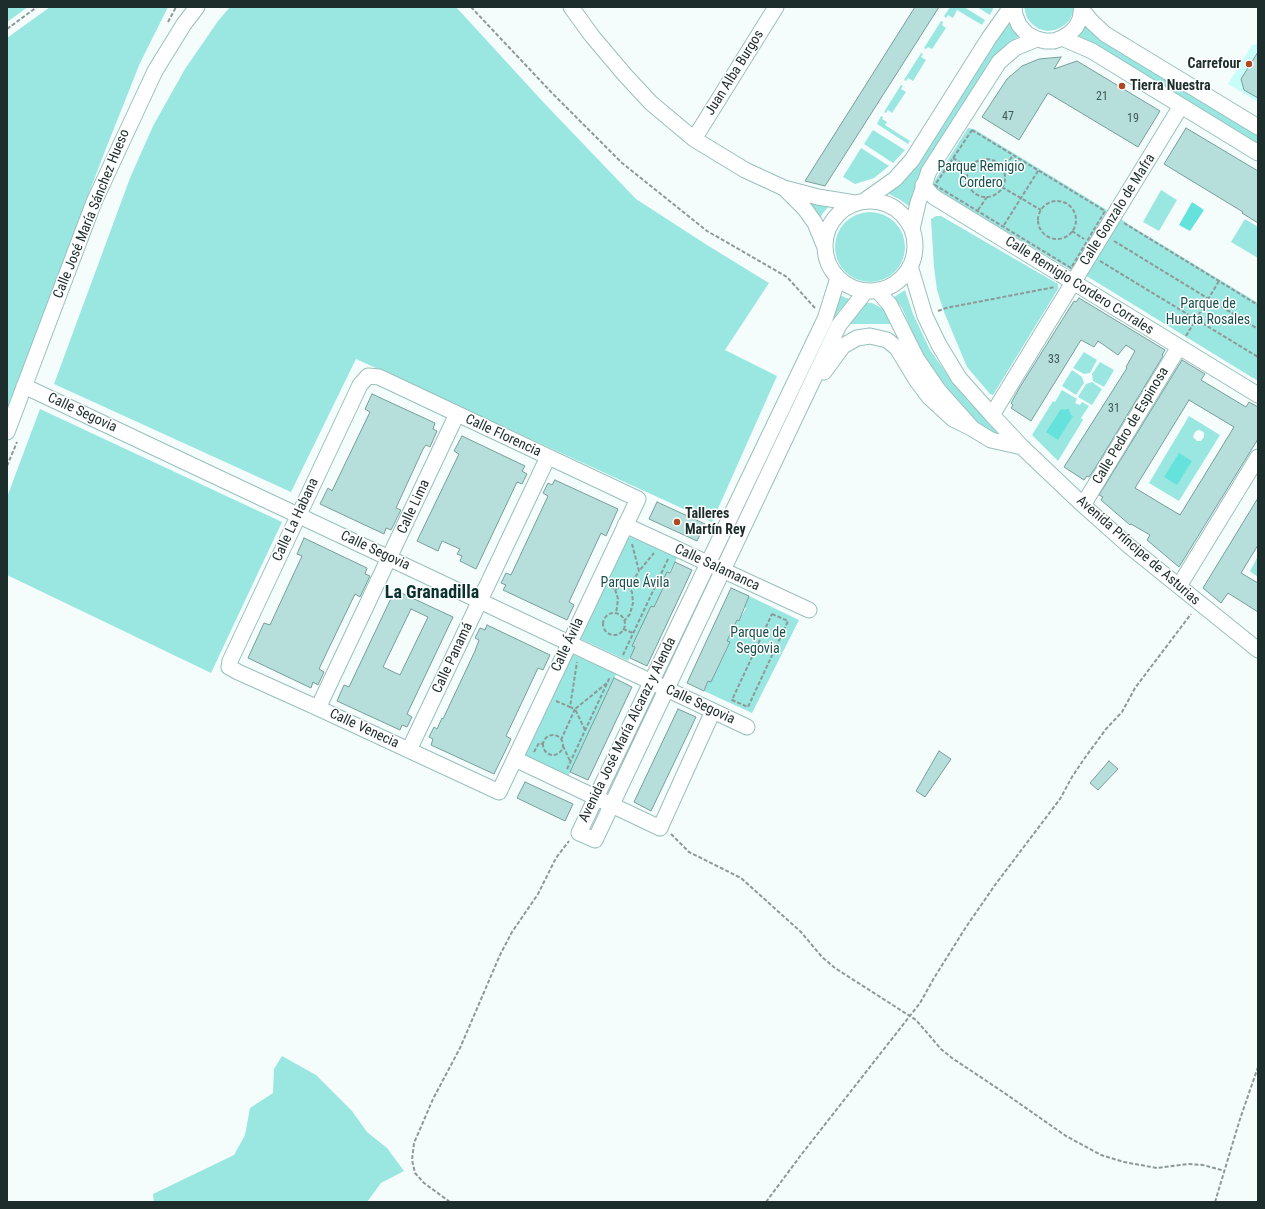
<!DOCTYPE html>
<meta charset="utf-8">
<style>
body{margin:0}
#map{position:relative;width:1265px;height:1209px;overflow:hidden;background:#f5fdfc;font-family:"Roboto Condensed",sans-serif}
canvas{display:block}
.frame{position:absolute;inset:0;border:8px solid #1c2d2b;pointer-events:none}
</style>
<div id="map">
<canvas width="1265" height="1209"></canvas>
<div class="frame"></div>
</div>
<script>
const g = document.querySelector('canvas').getContext('2d');
g.lineJoin = 'round';
function fillPath(path, color) { g.fillStyle = color; g.fill(path, 'evenodd'); }
const toPath = rows => new Path2D(rows.map(r => 'M' + r).join(''));
function trace(path, color, width, dash) { g.strokeStyle = color; g.lineWidth = width; g.lineCap = dash ? 'butt' : 'round'; g.setLineDash(dash || []); g.stroke(path); }
function drawText(font, color, halo, rows, align = 'center') {
  g.font = font + ' "Roboto Condensed",sans-serif'; g.lineWidth = 3; g.setLineDash([]); g.textBaseline = 'middle'; g.strokeStyle = halo; g.fillStyle = color; for (const [text, x, y, turn = 0] of rows) {
    g.save(); g.translate(x, y); g.rotate((+turn || 0) * Math.PI / 180); g.textAlign = isNaN(turn) ? turn : align; if (halo) g.strokeText(text, 0, 0); g.fillText(text, 0, 0); g.restore();
  }
}
fillPath(toPath([
 [1258,44,1258,102,1228,84,1252,45]
]), '#c8fdf9');
fillPath(toPath([
 [7,7,28,7,7,22],
 [50,7,168,7,140,63,105,151,7,409,7,38],
 [230,7,456,7,545,104,636,199,707,245,769,283,725,350,777,376,712,522,356,359,291,492,54,384,130,178,153,126,185,69,218,21],
 [950,7,964,7,985,20,982,25,957,10,953,18,948,15,946,18,944,16],
 [977,7,994,7,990,15],
 [1024,7,1074,7,1073,13,1069,21,1063,26,1055,30,1047,31,1039,29,1032,24,1027,18],
 [1010,20,1020,36,1007,44,996,56,916,187,910,207,899,199,887,193,903,181,919,164],
 [941,21,943,22,942,25,946,28,932,49,928,47,926,49,924,48],
 [1085,25,1104,40,1258,135,1258,144,1093,43,1078,36],
 [921,53,923,54,921,57,926,60,913,81,908,78,906,81,904,80],
 [901,85,903,86,901,89,906,92,892,113,888,110,886,113,884,112],
 [881,116,883,117,882,119,887,122,885,125,910,141,908,144,877,124],
 [968,128,974,129,1107,210,1071,270,933,188,933,184,937,177],
 [873,130,905,150,893,163,864,144],
 [861,148,889,166,874,178,855,184,843,177],
 [1161,190,1177,200,1159,231,1143,222],
 [806,200,830,205,823,213,818,222],
 '835 247a35 35 0 1 1 70 0a35 35 0 1 1-70 0Z',
 [936,216,941,216,1058,284,1058,289,993,395,990,394,967,367,944,312,937,290,934,267,931,219],
 [1120,218,1128,224,1258,303,1258,381,1085,275],
 [1245,219,1258,227,1258,258,1231,242],
 [905,290,913,314,930,350,949,377,968,401,1002,436,984,429,945,385,931,367,920,350,902,308,894,297],
 [837,293,846,298,851,299,838,312,720,564,716,563],
 [867,303,872,303,883,309,894,324,845,324,861,306],
 [1084,352,1097,360,1090,373,1084,374,1073,368],
 [1100,362,1114,370,1104,387,1093,381,1092,374],
 [1072,370,1082,377,1084,383,1076,395,1062,386],
 [1092,382,1102,389,1092,405,1078,397,1086,384],
 [1062,390,1077,399,1075,403,1080,405,1082,402,1089,406,1081,418,1083,420,1058,461,1032,435,1053,401,1055,402],
 [40,409,282,522,211,673,7,575,7,497],
 [1189,416,1220,435,1179,501,1149,483],
 [1198,430,1202,431,1204,433,1204,437,1201,441,1197,441,1193,437,1195,432],
 [631,537,677,558,664,581,662,585,664,586,654,607,633,646,635,647,628,661,581,639,580,634,626,538],
 [1258,556,1258,577,1251,572,1250,571],
 [749,596,799,620,752,713,704,691,708,681,711,682,730,643,727,641,737,620,739,621,746,608,744,607],
 [572,654,616,674,568,777,525,757,524,753],
 [282,1056,316,1075,352,1111,367,1132,387,1148,404,1171,381,1183,367,1202,154,1202,153,1194,234,1155,245,1135,250,1108,273,1093,274,1069]
]), '#9ae7e1');
fillPath(toPath([
 [1192,202,1204,210,1190,231,1179,225],
 [1061,409,1064,410,1066,409,1069,409,1070,414,1073,416,1058,440,1046,432],
 [1179,453,1192,461,1177,485,1164,477]
]), '#65e2db');
const building = toPath([
 [915,7,939,7,825,186,805,181,915,7],
 [1258,52,1258,98,1244,90,1241,79,1258,52],
 [1061,57,1054,69,1077,61,1160,111,1138,147,1048,93,1019,140,982,117,1007,79,1022,66,1039,59,1061,57],
 [1186,128,1258,171,1258,223,1242,213,1243,212,1164,164,1186,128],
 [1079,298,1165,350,1162,355,1163,356,1097,465,1089,477,1087,476,1084,480,1064,467,1127,368,1126,367,1135,351,1126,345,1118,355,1098,341,1094,347,1081,340,1031,421,1011,408,1013,405,1011,403,1020,387,1074,301,1076,302,1079,298],
 [1182,360,1205,374,1201,380,1246,407,1249,402,1258,407,1258,439,1179,567,1147,540,1150,535,1131,524,1130,525,1101,500,1103,497,1099,495,1182,360],
 [1189,400,1234,427,1180,515,1135,488,1189,400],
 [372,394,435,423,433,429,437,431,430,447,426,445,423,449,396,508,401,510,391,530,386,528,384,534,320,504,328,488,332,491,344,466,370,412,365,409,372,394],
 [462,436,525,466,522,471,527,474,522,484,517,482,476,569,460,561,462,556,457,554,460,549,442,541,438,551,417,541,459,454,454,451,462,436],
 [555,480,618,509,606,536,601,533,569,602,574,605,567,620,503,590,506,585,501,583,506,573,511,575,548,496,543,493,548,483,552,485,555,480],
 [1258,498,1258,545,1241,573,1258,583,1258,612,1228,593,1221,603,1203,588,1258,498],
 [657,502,705,524,697,541,649,519,657,502],
 [304,538,367,568,365,574,370,576,360,597,355,594,327,652,319,669,324,672,318,685,313,682,311,688,248,658,264,623,270,625,302,556,297,554,304,538],
 [675,562,692,570,647,666,630,658,635,647,632,646,651,606,654,607,664,586,662,585,664,581,663,580,667,572,670,573,675,562],
 [731,588,749,596,739,621,737,620,727,641,730,642,711,682,708,681,704,691,687,683,731,588],
 [395,590,453,617,407,714,412,717,407,727,402,725,400,730,337,701,344,685,349,687,395,590],
 [411,609,428,617,400,675,383,667,411,609],
 [487,625,550,655,543,670,538,668,515,717,506,736,511,739,494,774,431,745,433,739,429,737,434,727,437,729,442,718,443,719,475,651,479,640,475,638,480,628,485,630,487,625],
 [614,678,632,687,588,780,570,772,614,678],
 [678,709,696,717,651,811,634,802,678,709],
 [939,751,951,759,925,797,916,791,939,751],
 [1109,761,1118,769,1098,790,1090,783,1109,761],
 [525,782,573,804,565,821,517,798,525,782]
]);
fillPath(building, '#b6dfdc');
trace(building, '#779e9b', 1);
const minor = toPath([
 [571,7,592,36,625,75,651,103,694,139,745,170,784,188,818,197,855,203],
 [1014,7,1015,15,1019,25,1027,34,1037,39,1045,41,1054,41,1062,38,1070,33,1076,27,1080,19,1082,7],
 [1082,10,1092,22,1105,34,1258,127],
 [1062,38,1092,51,1258,153],
 [694,139,776,7],
 [923,185,934,197,1258,395],
 [785,189,805,209,815,223,824,245],
 '825 246a45 45 0 1 1 90 0a45 45 0 1 1-90 0Z',
 [864,201,895,179,912,160,989,38,1011,7],
 [912,229,918,203,929,171,999,62,1015,48,1037,39],
 [910,266,925,316,939,345,959,378,992,415,1022,447,1083,505,1129,546,1258,650],
 [838,278,825,319,579,833,595,840,839,325,866,291],
 [877,290,890,305,917,359,939,391,973,429,991,440,1022,447],
 [824,372,843,346,857,338,870,336,887,340,897,348,917,381,929,397,953,419,973,429],
 [368,376,379,377,638,499,499,792,318,708,238,672,229,667,230,661,360,385,368,376],
 [24,386,747,727],
 [992,415,1181,106],
 [7,432,94,202,155,71,184,24,197,7],
 [1083,505,1179,347],
 [625,525,809,610],
 [1179,586,1258,457],
 [318,708,457,414],
 [409,750,548,457],
 [515,759,660,828,713,711]
]);
trace(minor, '#97c0bd', 17);
trace(toPath([
 [471,7,552,93,622,163,707,231,787,277,815,308],
 [168,22,176,7],
 [7,29,37,7],
 [972,130,1105,211,1071,268,935,185,972,130],
 [953,158,970,168],
 '967 178a19 19 0 1 1 38 0a19 19 0 1 1-38 0Z',
 [1003,170,1013,155],
 [1002,187,1041,210],
 '1038 220a19 19 0 1 1 38 0a19 19 0 1 1-38 0Z',
 [978,210,987,197],
 [1124,223,1258,305],
 [1004,225,1038,171],
 [1072,231,1084,239],
 [1114,241,1258,329],
 [1100,261,1258,357],
 [938,311,946,308,1055,287],
 [1186,336,1219,281],
 [7,466,17,442],
 [632,544,639,571,654,553],
 [610,587,615,589,618,599,616,614],
 [629,587,639,571],
 [615,589,625,586,629,588,632,592,633,603,630,614,624,621],
 '603 624a11 11 0 1 1 22 0a11 11 0 1 1-22 0Z',
 [772,614,788,621,748,707,732,700,772,614],
 [623,629,633,633],
 [623,655,668,559],
 [556,701,570,707],
 [585,730,575,709,607,683],
 '543 745a10 10 0 1 1 20 0a10 10 0 1 1-20 0Z',
 [561,740,575,709,570,707,577,662],
 [563,746,570,761],
 [534,752,539,743,543,744],
 [567,769,610,677],
 [671,834,689,852,741,878,801,932,822,957,835,968,916,1020,941,1049,952,1058,1003,1092,1066,1136,1101,1155,1124,1162,1157,1168,1189,1164,1203,1165,1225,1171],
 [450,1202,424,1183,415,1173,412,1160,414,1143,433,1099,460,1048,500,955,512,932,538,894,556,858,569,841],
 [766,1202,801,1155,920,1003,934,978,966,927,995,885,1060,799,1072,777,1084,759,1106,729,1122,712,1135,688,1191,614],
 [1215,1202,1240,1119,1258,1067]
]), '#8d9998', 2, [4, 2]);
trace(minor, '#fff', 15);
for (const [x, y, r, color] of [
 [1249,64,4,"#af4820"],
 [1122,86,4,"#af4820"],
 [677,522,4,"#af4820"]
]) { const dot = new Path2D(); dot.arc(x, y, r, 0, 2 * Math.PI); g.fillStyle = color; g.fill(dot); trace(dot, '#fff', 1.5); }
drawText('12px', '#425a57', null, [
 ["21",1102,97],
 ["47",1008,117],
 ["19",1133,119],
 ["33",1054,360],
 ["31",1114,409]
]);
drawText('bold 14px', '#1c2d2b', '#fff', [
 ["Carrefour",1241,64,"right"],
 ["Tierra Nuestra",1130,86],
 ["Talleres",685,514],
 ["Martín Rey",685,530]
], 'left');
drawText('14px', '#1c2d2b', '#fff', [
 ["Juan Alba Burgos",735,73,-58],
 ["Calle Gonzalo de Mafra",1118,210,-58],
 ["Calle José María Sánchez Hueso",92,214,-68],
 ["Calle Remigio Cordero Corrales",1079,286,32],
 ["Calle Segovia",82,413,25],
 ["Calle Pedro de Espinosa",1131,426,-59],
 ["Calle Florencia",503,436,25],
 ["Calle Lima",414,507,-65],
 ["Calle La Habana",296,520,-65],
 ["Calle Segovia",375,551,25],
 ["Avenida Príncipe de Asturias",1138,551,41],
 ["Calle Salamanca",717,568,25],
 ["Calle Ávila",568,645,-65],
 ["Calle Panamá",453,658,-65],
 ["Calle Segovia",700,705,25],
 ["Calle Venecia",364,729,25],
 ["Avenida José María Alcaraz y Alenda",628,730,-64]
]);
drawText('14px', '#19504d', '#fff', [
 ["Parque Remigio",981,167],
 ["Cordero",981,183],
 ["Parque de",1208,304],
 ["Huerta Rosales",1208,320],
 ["Parque Ávila",635,583],
 ["Parque de",758,633],
 ["Segovia",758,649]
]);
drawText('bold 18px', '#08312f', '#fff', [
 ["La Granadilla",432,593]
]);
</script>
